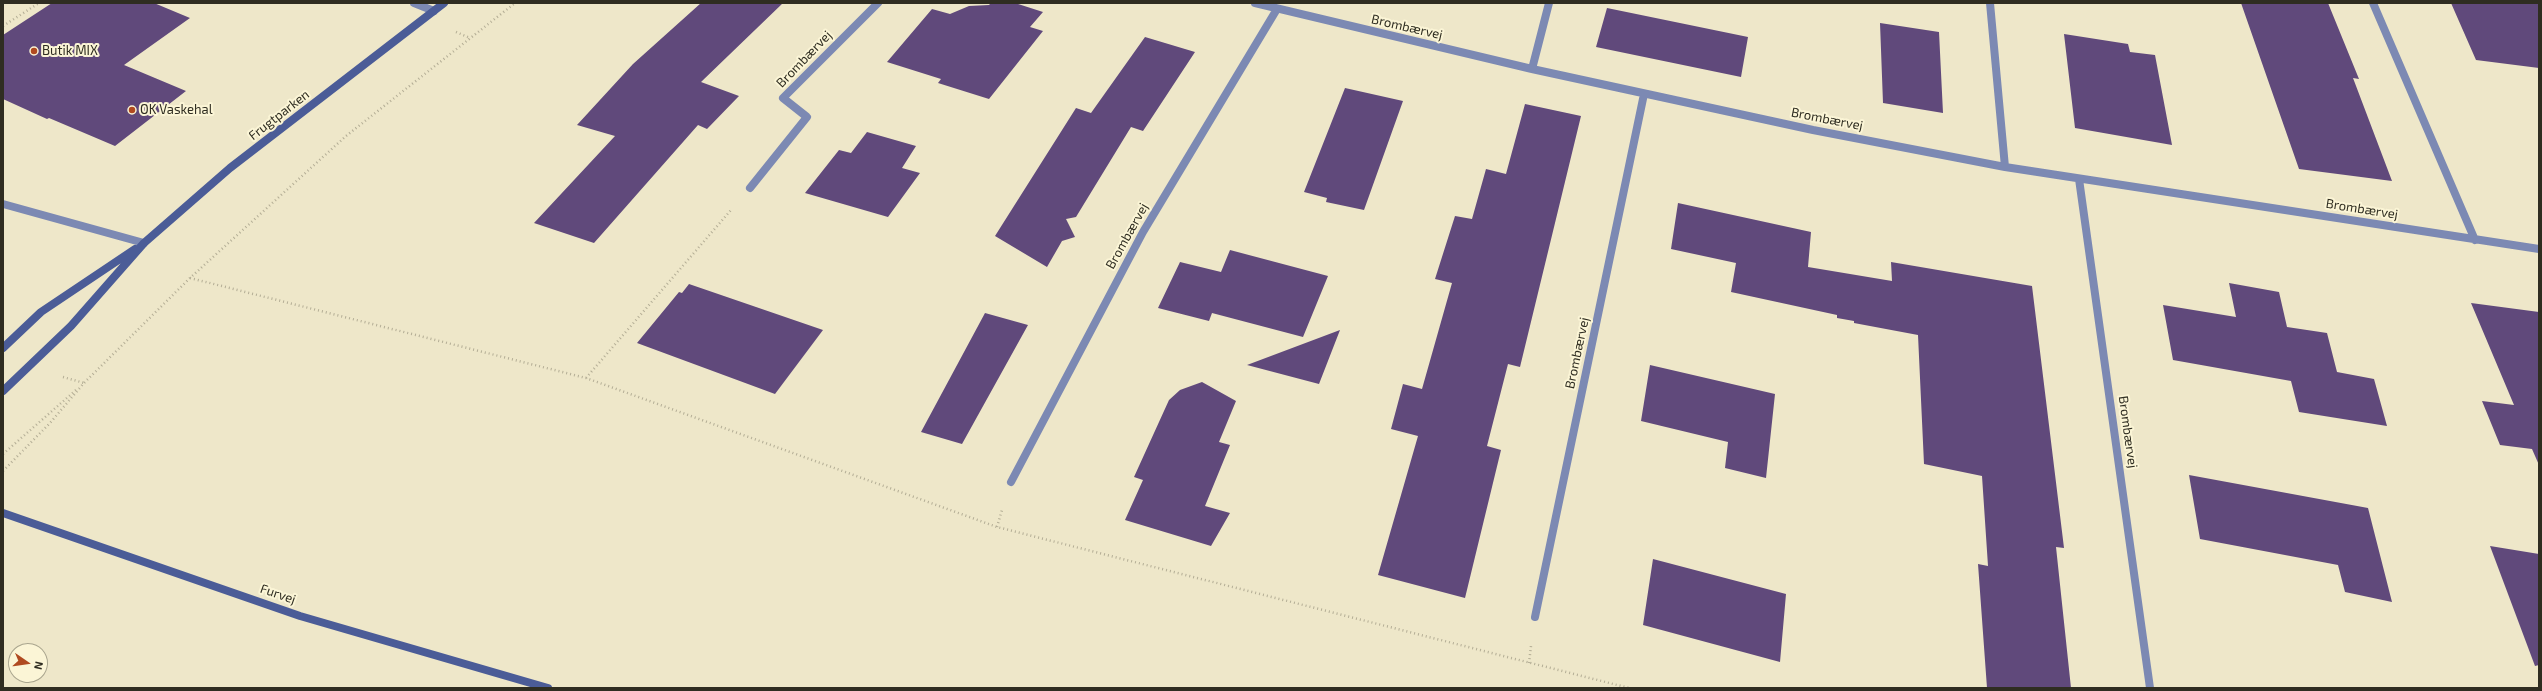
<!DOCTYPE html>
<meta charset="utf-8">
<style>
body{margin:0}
#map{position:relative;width:2542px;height:691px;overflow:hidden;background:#eee7c9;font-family:"Exo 2",sans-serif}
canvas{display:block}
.frame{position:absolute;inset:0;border:4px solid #2f2d21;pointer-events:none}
.north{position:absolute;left:8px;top:643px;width:40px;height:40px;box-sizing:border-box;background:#fbf5d6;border:1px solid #a9a58e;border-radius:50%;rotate:103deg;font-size:11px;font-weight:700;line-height:16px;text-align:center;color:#2f2d21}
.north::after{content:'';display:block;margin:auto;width:14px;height:18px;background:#b04a20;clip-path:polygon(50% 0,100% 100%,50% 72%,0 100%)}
</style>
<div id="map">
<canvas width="2542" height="691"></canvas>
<div class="frame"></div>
<div class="north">N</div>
</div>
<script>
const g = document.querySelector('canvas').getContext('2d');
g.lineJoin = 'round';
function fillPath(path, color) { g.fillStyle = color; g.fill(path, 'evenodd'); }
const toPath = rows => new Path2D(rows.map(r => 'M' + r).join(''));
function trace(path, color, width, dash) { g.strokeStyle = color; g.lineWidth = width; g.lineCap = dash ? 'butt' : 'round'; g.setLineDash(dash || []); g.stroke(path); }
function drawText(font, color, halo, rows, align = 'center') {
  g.font = font + ' "Exo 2",sans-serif'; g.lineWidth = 4; g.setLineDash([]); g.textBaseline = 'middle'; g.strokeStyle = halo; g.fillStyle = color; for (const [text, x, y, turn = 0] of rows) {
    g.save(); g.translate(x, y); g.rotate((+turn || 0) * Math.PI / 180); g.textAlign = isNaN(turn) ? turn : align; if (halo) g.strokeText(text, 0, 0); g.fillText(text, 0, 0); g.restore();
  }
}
fillPath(toPath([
 [52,3,154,3,190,18,124,65,186,91,115,146,49,118,47,119,3,99,3,35],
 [701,3,783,3,701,82,739,96,707,129,698,125,594,243,534,223,615,136,577,125,633,64],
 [991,3,1015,3,1043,12,1030,27,1043,31,989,99,938,83,941,79,887,62,932,9,950,14,969,6,989,5],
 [2241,3,2328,3,2359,79,2353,78,2392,181,2299,169],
 [2451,3,2539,3,2539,68,2476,60],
 [1607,8,1748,37,1741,77,1596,47],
 [1880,23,1939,32,1943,113,1883,103],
 [2064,34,2128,44,2130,52,2155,55,2172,145,2075,128],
 [1145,37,1195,52,1143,131,1131,127,1076,217,1066,219,1075,237,1062,241,1047,267,995,236,1076,108,1091,113],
 [1345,88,1403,101,1364,210,1326,202,1327,198,1304,192],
 [1525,104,1581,116,1520,367,1508,364,1487,446,1501,450,1465,598,1378,575,1418,436,1391,429,1403,384,1422,389,1452,283,1435,279,1455,216,1472,219,1486,169,1506,174],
 [867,132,916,146,902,168,920,173,888,217,805,193,839,150,851,153],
 [1678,203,1811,232,1808,267,1892,281,1891,262,2032,286,2064,548,2056,547,2071,688,1987,688,1978,564,1988,566,1982,476,1924,464,1918,335,1854,323,1854,321,1837,318,1837,315,1731,292,1736,263,1671,249],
 [1230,250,1328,276,1303,337,1212,313,1209,321,1158,308,1180,262,1221,272],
 [2229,283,2279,292,2287,327,2327,333,2337,372,2374,379,2387,426,2299,412,2291,381,2173,360,2163,305,2236,317],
 [689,284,823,330,775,394,637,343,679,292,682,293],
 [2471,303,2539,312,2539,465,2532,449,2500,445,2482,401,2514,405],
 [985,313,1028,325,962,444,921,432],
 [1340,330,1319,384,1247,365],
 [1650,365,1775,394,1766,478,1725,468,1728,442,1641,421],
 [1202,382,1236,401,1219,442,1230,445,1205,506,1230,513,1211,546,1125,520,1143,480,1134,477,1169,400,1180,390],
 [2189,475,2368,508,2392,602,2345,592,2338,565,2200,539],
 [2490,546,2539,554,2539,665,2535,666],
 [1653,559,1786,594,1780,662,1643,625]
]), '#60497b');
trace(toPath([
 [3,26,39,3],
 [456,32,470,38],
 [190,278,586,378,997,527,1629,688],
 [63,377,84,383],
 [586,378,731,210],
 [3,454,76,390],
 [3,471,50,423,84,383,190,278,346,136,515,3],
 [997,527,1002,510],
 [1529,663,1531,646]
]), '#b3ad95', 2.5, [1, 3]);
trace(toPath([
 [3,204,144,243]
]), '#7c89b3', 8);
trace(toPath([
 [414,3,434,11],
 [1255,3,1532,69,1813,130,2005,167,2539,249],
 [1990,3,2005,167],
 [2373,3,2475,240],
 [1532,69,1549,3],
 [2079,179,2150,688],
 [750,188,807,117,783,98,878,3],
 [1011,482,1143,232,1277,9],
 [1535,617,1644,94]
]), '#7c89b3', 8);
trace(toPath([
 [3,348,41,312,135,249],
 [3,391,71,326,144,243,230,168,444,3],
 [3,513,300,616,548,688]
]), '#4b5c97', 8);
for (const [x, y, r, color] of [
 [34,51,4,"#b04a20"],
 [132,110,4,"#b04a20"]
]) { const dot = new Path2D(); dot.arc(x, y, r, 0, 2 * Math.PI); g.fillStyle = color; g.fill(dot); trace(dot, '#fbf5d6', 1.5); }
drawText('13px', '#2f2d21', '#fbf5d6', [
 ["Brombærvej",1407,27,13],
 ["Brombærvej",804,59,-46],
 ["Frugtparken",279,115,-38],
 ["Brombærvej",1827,119,11],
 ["Brombærvej",2362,209,9],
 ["Brombærvej",1127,236,-61],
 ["Brombærvej",1577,353,-78],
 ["Brombærvej",2128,432,82],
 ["Furvej",278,594,19]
]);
drawText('13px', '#2f2d21', '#fbf5d6', [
 ["Butik MIX",42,51],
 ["OK Vaskehal",140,110]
], 'left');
</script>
